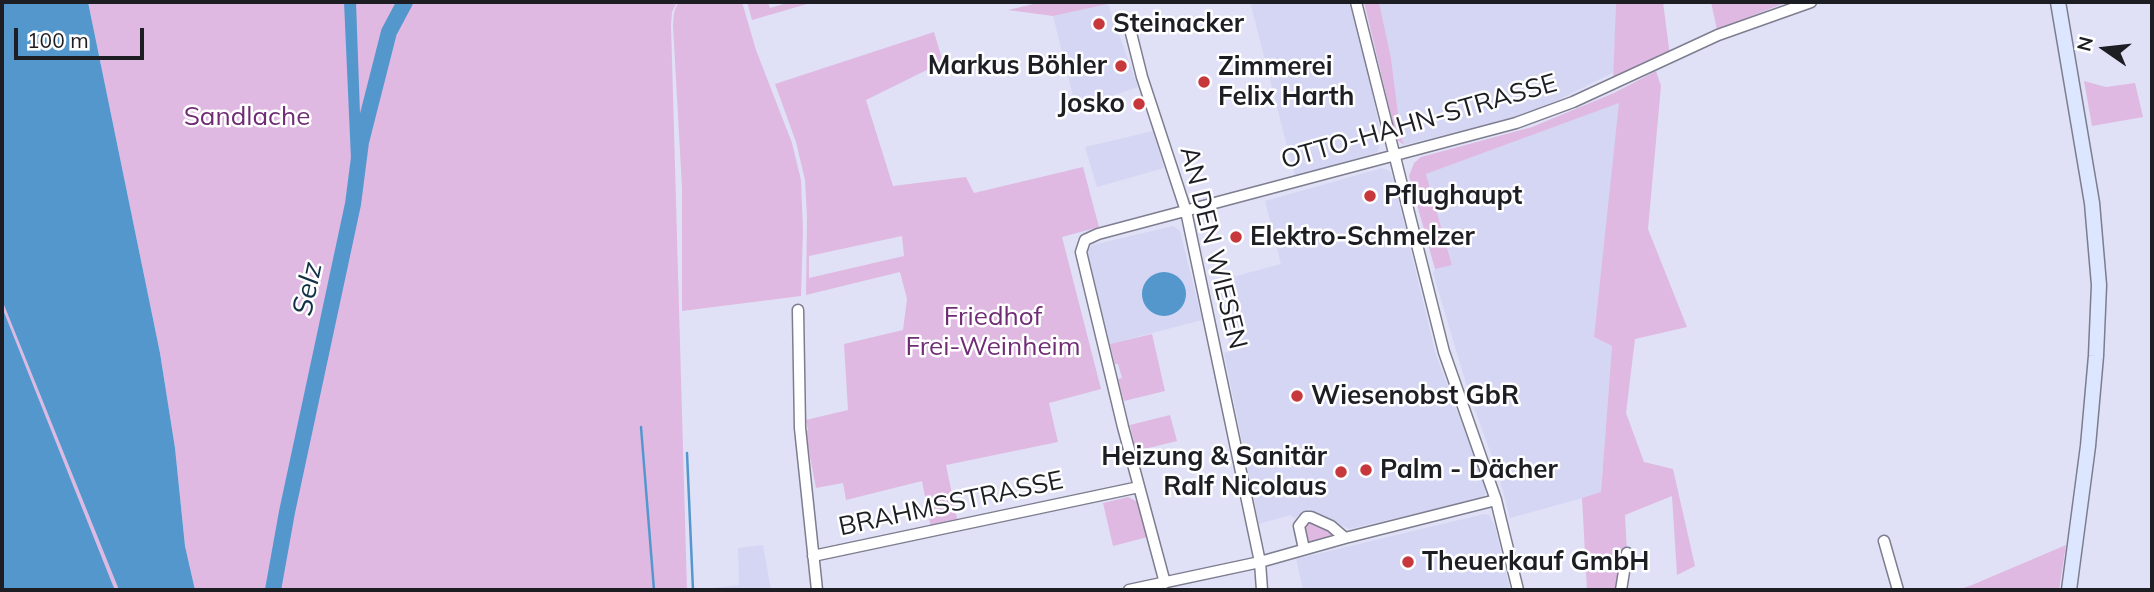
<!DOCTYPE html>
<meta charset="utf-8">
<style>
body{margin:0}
#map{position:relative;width:2154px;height:592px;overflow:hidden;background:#e0e1f6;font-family:Mulish,sans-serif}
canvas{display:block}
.frame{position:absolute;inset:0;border:4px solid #1d1d24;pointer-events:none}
.north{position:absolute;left:2070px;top:14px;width:70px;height:70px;-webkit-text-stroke:5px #fff;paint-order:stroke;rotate:284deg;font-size:19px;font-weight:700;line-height:28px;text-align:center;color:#1d1d24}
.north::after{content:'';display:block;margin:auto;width:24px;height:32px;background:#1d1d24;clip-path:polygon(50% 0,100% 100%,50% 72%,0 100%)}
.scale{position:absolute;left:14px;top:28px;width:130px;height:32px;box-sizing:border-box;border:4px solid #1d1d24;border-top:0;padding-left:9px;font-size:21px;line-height:24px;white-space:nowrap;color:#1d1d24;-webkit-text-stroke:5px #fff;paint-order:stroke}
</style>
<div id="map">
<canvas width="2154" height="592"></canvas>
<div class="frame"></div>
<div class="north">N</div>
<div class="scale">100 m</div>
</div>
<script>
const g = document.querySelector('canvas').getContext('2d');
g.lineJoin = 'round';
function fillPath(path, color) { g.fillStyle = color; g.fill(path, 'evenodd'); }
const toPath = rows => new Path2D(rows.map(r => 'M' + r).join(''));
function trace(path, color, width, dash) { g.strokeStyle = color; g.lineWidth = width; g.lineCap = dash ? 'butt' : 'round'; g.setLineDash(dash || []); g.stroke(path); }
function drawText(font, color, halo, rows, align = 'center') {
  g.font = font + ' Mulish,sans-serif'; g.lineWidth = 5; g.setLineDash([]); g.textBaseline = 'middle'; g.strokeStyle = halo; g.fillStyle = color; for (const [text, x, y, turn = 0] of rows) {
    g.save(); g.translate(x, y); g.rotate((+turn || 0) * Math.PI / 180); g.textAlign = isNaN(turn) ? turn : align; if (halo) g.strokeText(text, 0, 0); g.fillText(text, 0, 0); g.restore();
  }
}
fillPath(toPath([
 [1250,2,1347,2,1354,12,1361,37,1381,136,1378,152,1295,177],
 [1379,2,1616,2,1614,72,1544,107,1520,116,1404,145,1401,137,1391,58],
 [1108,4,1138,87,1076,108,1053,16],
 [1620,102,1594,337,1612,346,1601,493,1510,518,1498,473,1469,394,1433,273,1435,269,1452,264,1426,174],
 [1153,131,1164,168,1097,187,1085,147],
 [1382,168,1390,171,1393,178,1436,355,1485,485,1485,495,1479,499,1349,529,1309,509,1295,518,1290,515,1259,524,1224,353,1230,351,1229,342,1217,281,1281,264,1265,201],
 [1173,226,1180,231,1202,320,1110,344,1087,251,1092,245],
 [1484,514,1489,515,1495,527,1510,590,1303,590,1296,559],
 [763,545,771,590,696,590,739,585,738,548]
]), '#d5d6f3');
fillPath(toPath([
 [88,2,677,2,672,12,671,25,687,590,195,590,185,546,175,448,160,353],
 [678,2,742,2,756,50,792,143,801,180,803,231,801,296,682,311,682,188,673,26,674,13],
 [747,2,768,2,770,8,791,2,814,2,752,20],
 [1042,2,1107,2,1108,4,1053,16,1008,10],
 [1364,2,1379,2,1391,58,1401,137,1404,145,1397,140],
 [1616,2,1663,2,1670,56,1613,83],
 [1711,2,1787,2,1717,30],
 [934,32,943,62,866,100,893,186,966,177,974,193,1083,167,1099,227,1062,237,1101,389,1049,403,1058,442,946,465,958,523,931,528,922,481,846,500,843,483,816,488,805,431,808,430,806,420,848,410,844,344,903,330,907,299,900,272,806,295,807,218,805,180,796,142,775,84],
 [902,236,904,256,809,278,809,256],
 [1656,71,1661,86,1648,229,1687,327,1635,339,1626,413,1644,462,1673,469,1695,566,1677,575,1672,496,1625,515,1627,553,1621,590,1587,590,1582,498,1601,492,1612,346,1594,337,1619,103,1426,174,1452,265,1435,269,1409,176,1414,163,1421,157,1532,127,1614,93],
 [2084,81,2106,87,2135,83,2143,117,2092,126],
 [2,300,119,590,115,590,112,583,2,307],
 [1152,334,1165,391,1124,401,1118,379,1122,378,1118,364,1115,364,1110,344],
 [1170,415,1177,441,1136,451,1130,425],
 [1128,497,1138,502,1148,537,1113,546,1103,503],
 [1309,520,1332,530,1334,537,1311,545,1308,543,1303,524],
 [2066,545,2059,590,1957,590,1972,585]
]), '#dfb9e2');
fillPath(toPath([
 [2,2,88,2,160,353,175,448,185,546,195,590,119,590,2,300],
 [344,2,356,2,361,142,353,204],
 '1142 294a22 22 0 1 1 44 0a22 22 0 1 1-44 0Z',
 [2,307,112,583,115,590,2,590]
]), '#5497cd');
trace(toPath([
 [641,427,654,590],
 [687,453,693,590]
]), '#5497cd', 2.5);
trace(toPath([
 [273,590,287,512,353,204,361,142,389,32,405,2]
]), '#5497cd', 16);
const street = toPath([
 [1356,2,1444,352,1496,500,1518,590],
 [1130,29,1142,77,1186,211,1260,562,1262,590],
 [798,310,800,428,817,590],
 [1884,541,1898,590],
 [1304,549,1299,526,1306,517,1311,517,1331,526,1345,538],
 [813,556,1139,487],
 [1165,583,1123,427,1081,252,1085,240,1098,234,1516,123,1573,102,1718,35,1811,2],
 [1129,590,1260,562,1345,538,1496,500],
 [1621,590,1627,553]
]);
const secondary = toPath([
 [2058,2,2092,203,2099,285,2096,356,2088,446,2069,590]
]);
trace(street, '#7d7d90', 13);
trace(secondary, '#7d7d90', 17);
trace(street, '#fff', 10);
trace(secondary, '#dce7ff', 14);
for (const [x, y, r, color] of [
 [1099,24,7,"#c7383c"],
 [1121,66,7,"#c7383c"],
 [1204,82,7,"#c7383c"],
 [1139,104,7,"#c7383c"],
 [1370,196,7,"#c7383c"],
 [1236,237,7,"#c7383c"],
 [1297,396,7,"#c7383c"],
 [1366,470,7,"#c7383c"],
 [1341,472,7,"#c7383c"],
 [1408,562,7,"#c7383c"]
]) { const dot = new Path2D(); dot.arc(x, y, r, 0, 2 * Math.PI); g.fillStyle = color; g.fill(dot); trace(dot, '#fff', 2.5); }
drawText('bold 26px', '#1d1d24', '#fff', [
 ["Steinacker",1113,24],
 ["Markus Böhler",1107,66,"right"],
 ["Zimmerei",1218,67],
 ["Felix Harth",1218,97],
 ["Josko",1125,104,"right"],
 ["Pflughaupt",1384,196],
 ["Elektro-Schmelzer",1250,237],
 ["Wiesenobst GbR",1311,396],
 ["Heizung & Sanitär",1327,457,"right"],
 ["Ralf Nicolaus",1327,487,"right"],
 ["Palm - Dächer",1380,470],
 ["Theuerkauf GmbH",1422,562]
], 'left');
drawText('26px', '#6f2c75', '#fff', [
 ["Sandlache",247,117],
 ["Friedhof",993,317],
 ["Frei-Weinheim",993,347]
]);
drawText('26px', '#1d1d24', '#fff', [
 ["OTTO-HAHN-STRASSE",1419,122,-16],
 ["AN DEN WIESEN",1213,248,76],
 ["BRAHMSSTRASSE",951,504,-12]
]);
drawText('italic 28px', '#112f45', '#fff', [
 ["Selz",308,289,-78]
]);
</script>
